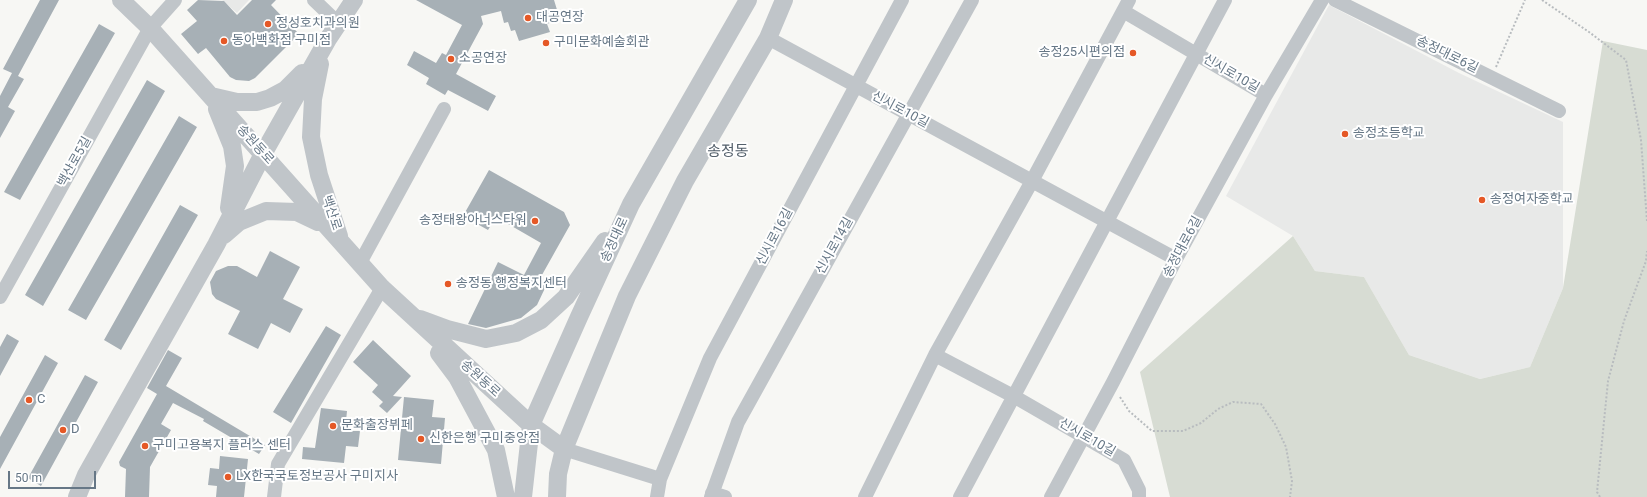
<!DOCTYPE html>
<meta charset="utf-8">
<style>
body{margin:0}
#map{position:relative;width:1647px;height:497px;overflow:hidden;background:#f7f7f4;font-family:Roboto,sans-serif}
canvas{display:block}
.scale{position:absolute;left:8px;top:471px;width:88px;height:18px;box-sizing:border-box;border:2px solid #667786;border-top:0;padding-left:5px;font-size:12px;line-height:14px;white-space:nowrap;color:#667786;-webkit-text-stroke:3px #fff;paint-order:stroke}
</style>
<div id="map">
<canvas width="1647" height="497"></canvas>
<div class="scale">50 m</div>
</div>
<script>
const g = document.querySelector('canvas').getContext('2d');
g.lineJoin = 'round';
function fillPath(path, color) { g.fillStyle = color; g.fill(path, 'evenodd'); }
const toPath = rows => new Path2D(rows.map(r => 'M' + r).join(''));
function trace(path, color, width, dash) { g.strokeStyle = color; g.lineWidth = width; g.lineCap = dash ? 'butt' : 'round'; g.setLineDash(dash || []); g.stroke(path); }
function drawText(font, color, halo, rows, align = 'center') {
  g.font = font + ' Roboto,"Noto Sans KR",sans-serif'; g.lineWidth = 4; g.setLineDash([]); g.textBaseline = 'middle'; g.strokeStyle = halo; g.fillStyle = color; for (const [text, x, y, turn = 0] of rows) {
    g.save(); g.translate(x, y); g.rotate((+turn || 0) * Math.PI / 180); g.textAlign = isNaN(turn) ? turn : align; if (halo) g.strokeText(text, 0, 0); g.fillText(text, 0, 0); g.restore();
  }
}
fillPath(toPath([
 [222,0,249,0,237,13],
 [1329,5,1459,73,1563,122,1563,288,1530,367,1480,379,1409,355,1364,277,1315,271,1293,236,1226,196]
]), '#e8e9e8');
fillPath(toPath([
 [1603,41,1647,50,1647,497,1170,497,1140,372,1293,236,1315,271,1364,277,1409,355,1480,379,1530,367,1563,288]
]), '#d7dcd3');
fillPath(toPath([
 [40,0,59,0,18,76,24,79,8,107,15,111,0,138,0,96,12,73,3,69],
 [198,0,224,1,237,15,252,0,276,0,271,5,299,34,255,78,249,81,236,80,230,77,206,48,198,54,181,34,197,21,187,10],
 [416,0,554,0,558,13,553,15,555,21,547,24,550,32,519,41,515,30,511,31,508,22,504,23,501,11,481,16,483,24,456,74,496,96,488,111,448,90,445,95,426,84,429,78,407,65,414,51,436,63,442,53,446,55,462,25],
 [99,24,115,33,20,200,4,192],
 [147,80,165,91,43,306,25,295],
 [179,116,197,127,86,320,68,310],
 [489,170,564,212,570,225,538,282,546,286,537,305,521,318,486,328,468,324,498,262,524,275,541,243,496,217,488,230,463,216],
 [180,205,198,215,121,350,104,340],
 [270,251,300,267,283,299,303,309,290,333,271,323,258,349,228,334,240,311,216,299,212,294,210,282,216,271,228,266,237,266,257,277],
 [326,326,341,335,291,423,273,412],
 [7,334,19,341,0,376,0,347],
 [373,340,411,376,393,396,402,397,387,413,379,406,383,402,372,392,378,385,353,362],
 [168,350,182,358,166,386,265,445,259,454,203,421,204,419,173,403,161,424,171,430,150,467,149,497,125,497,126,469,120,466,119,462,157,394,147,388],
 [45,355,58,363,0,469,0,437],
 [85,375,98,382,41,486,28,478],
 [404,397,434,400,432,417,445,418,441,464,398,460],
 [321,408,347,411,346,421,352,431,360,431,358,447,346,446,344,463,302,459,303,447,315,448],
 [220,456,248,459,244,497,216,497,217,486,208,485,210,468,219,469]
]), '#a7b0b6');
trace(toPath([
 [1542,0,1589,32,1626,60,1641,140,1647,221],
 [1496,67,1525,0],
 [1120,397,1129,411,1152,431,1183,431,1201,423,1218,409,1233,402,1261,404,1275,424,1286,447,1292,481,1290,497],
 [1600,497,1597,492,1608,381,1624,321,1646,261,1647,251]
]), '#b8bcbf', 2, [2, 2]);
trace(toPath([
 [314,0,338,23],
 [1335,0,1559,111],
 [1123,11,1266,95],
 [768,38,1176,259],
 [360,263,444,109],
 [0,297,150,28,175,0],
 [935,355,1015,397,1124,460,1139,490,1139,497],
 [564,449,660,479],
 [712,493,725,497],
 [274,497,278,464,382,288],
 [657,497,660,479,710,358,902,0],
 [711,497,738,422,972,0],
 [865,497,935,355,1032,181,1129,0],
 [960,497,1225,0],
 [1051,497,1113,382,1176,259,1266,95,1322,0]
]), '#c0c5c9', 14);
trace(toPath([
 [121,0,150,28,382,288,531,425,564,449],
 [320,64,313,99,311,137,319,175,339,236],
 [211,96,237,102,257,102,270,98,285,90,302,73],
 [217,109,232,146,235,166,229,208],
 [224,235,239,222,266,211,297,212,318,222],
 [420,319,447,329,486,339,516,333,541,320,566,297,605,241],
 [439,353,457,377,496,450,506,497],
 [77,497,86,475,143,374,216,245,263,154,328,39,354,0],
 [523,497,531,425,579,317,631,204,748,0],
 [557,497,558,474,564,449,627,296,685,181,768,38,784,0]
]), '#c0c5c9', 18);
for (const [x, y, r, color] of [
 [528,18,4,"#e55826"],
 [268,24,4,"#e55826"],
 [224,41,4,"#e55826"],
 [546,43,4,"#e55826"],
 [1133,53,4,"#e55826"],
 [451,59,4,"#e55826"],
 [1345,134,4,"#e55826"],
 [1482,200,4,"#e55826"],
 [535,221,4,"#e55826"],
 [448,284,4,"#e55826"],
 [29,400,4,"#e55826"],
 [333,426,4,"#e55826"],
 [63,430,4,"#e55826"],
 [421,439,4,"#e55826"],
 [145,446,4,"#e55826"],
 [228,477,4,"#e55826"]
]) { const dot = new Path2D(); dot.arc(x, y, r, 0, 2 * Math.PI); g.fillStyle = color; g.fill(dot); trace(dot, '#fff', 1.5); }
drawText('13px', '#667786', '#fff', [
 ["대공연장",536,18],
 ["정성호치과의원",276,24],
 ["동아백화점 구미점",232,41],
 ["구미문화예술회관",554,43],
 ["송정25시편의점",1125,53,"right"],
 ["소공연장",459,59],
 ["송정초등학교",1353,134],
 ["송정여자중학교",1490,200],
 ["송정태왕아너스타워",527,221,"right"],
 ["송정동 행정복지센터",456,284],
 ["C",37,400],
 ["문화출장뷔페",341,426],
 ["D",71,430],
 ["신한은행 구미중앙점",429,439],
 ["구미고용복지 플러스 센터",153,446],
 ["LX한국국토정보공사 구미지사",236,477]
], 'left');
drawText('13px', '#667786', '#fff', [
 ["송정대로6길",1447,55,26],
 ["신시로10길",1231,74,30],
 ["신시로10길",900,110,28],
 ["송원동로",255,145,48],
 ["백산로5길",75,162,-61],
 ["백산로",331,213,72],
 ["신시로16길",775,237,-62],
 ["송정대로",615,240,-65],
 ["신시로14길",835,246,-61],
 ["송정대로6길",1183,247,-62],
 ["송원동로",480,379,42],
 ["신시로10길",1087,438,30]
]);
drawText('15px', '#54606b', '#fff', [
 ["송정동",728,152]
]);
</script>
